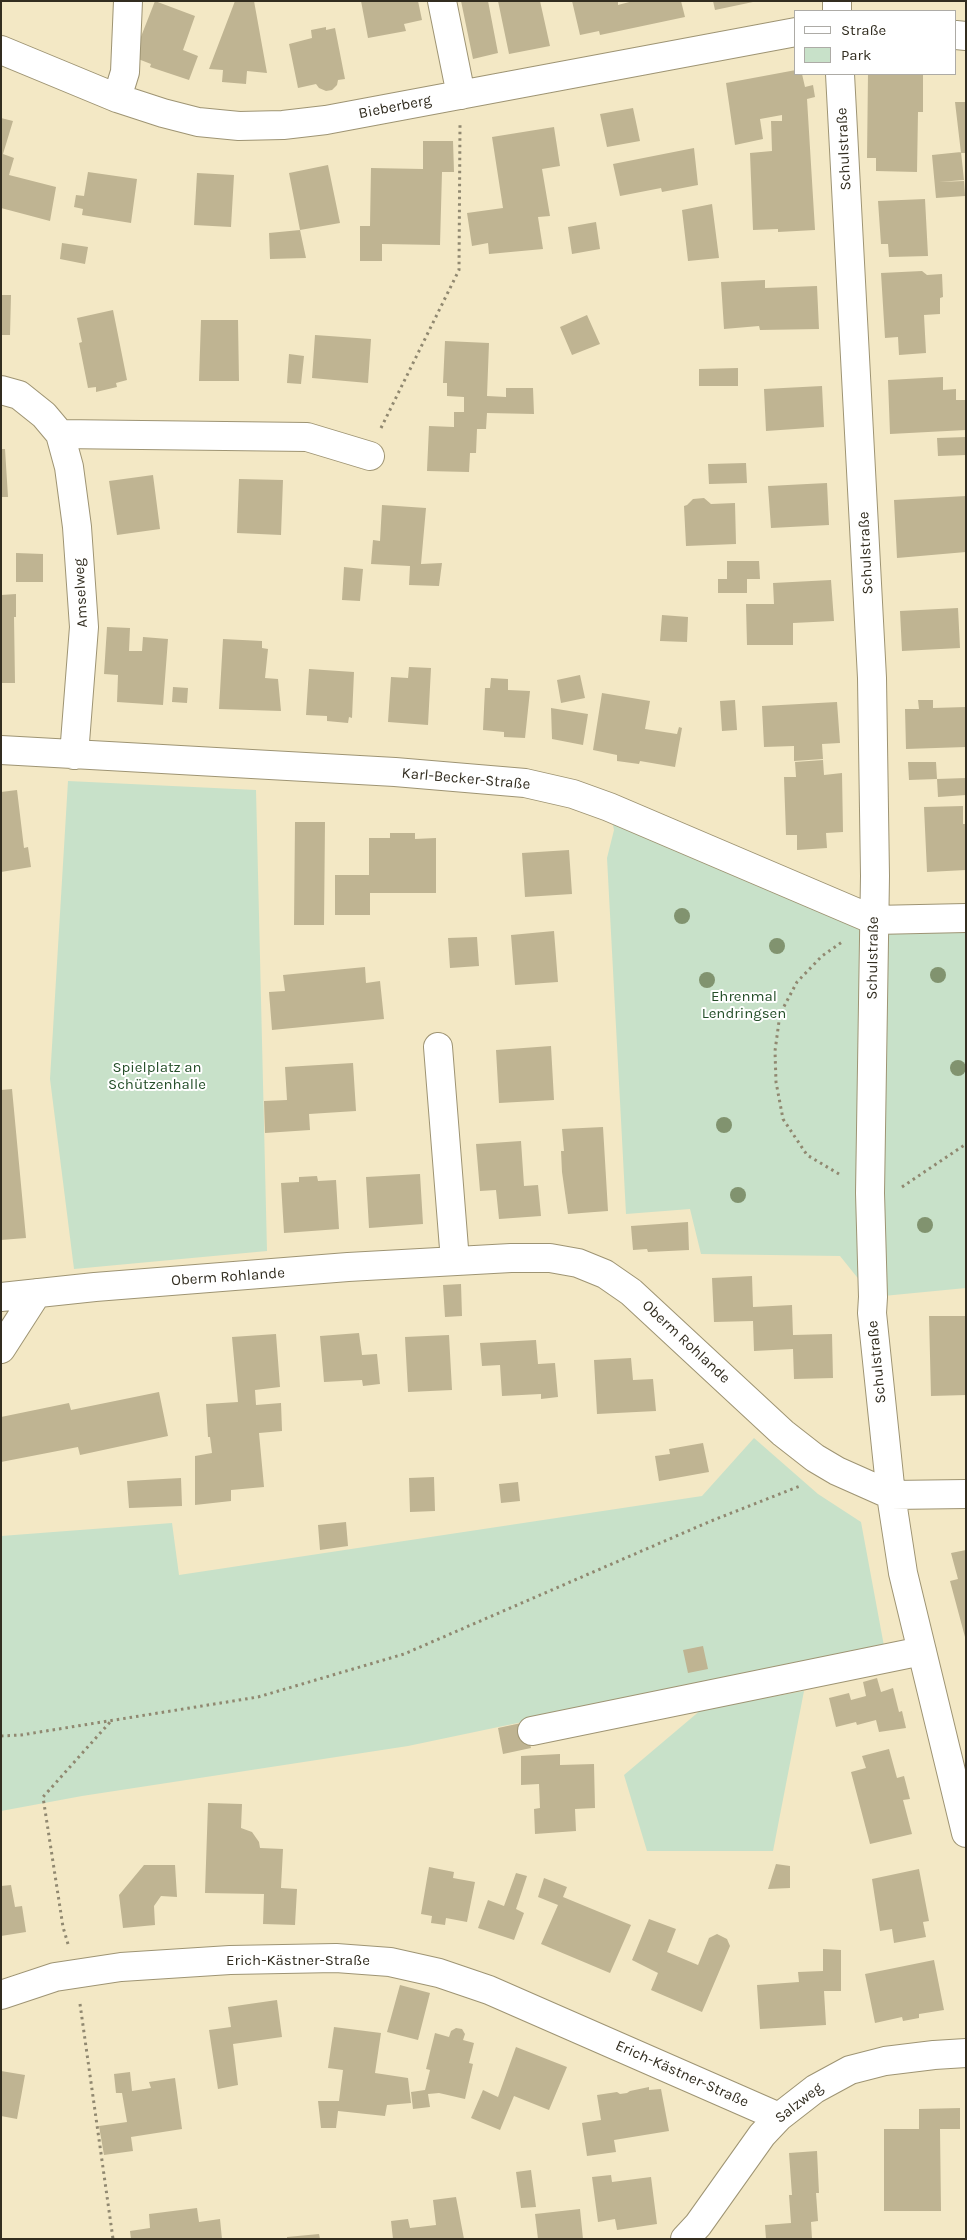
<!DOCTYPE html>
<meta charset="utf-8">
<style>
body{margin:0}
#map{position:relative;width:967px;height:2240px;overflow:hidden;background:#f3e8c5;font-family:Karla,sans-serif}
canvas{display:block}
.frame{position:absolute;inset:0;border:2px solid #322d20;pointer-events:none}
.legend{position:absolute;left:794px;top:10px;width:162px;height:65px;box-sizing:border-box;background:#fff;border:1px solid #adaba6;margin:0;padding:6px 9px;list-style:none;font-size:15px;color:#322d20}
.legend li{display:flex;align-items:center;gap:10px;height:25px}
.legend b{width:25px;border:1px solid #adaba6}
</style>
<div id="map">
<canvas width="967" height="2240"></canvas>
<div class="frame"></div>
<ul class="legend">
<li><b style="height:6px;background:#fff"></b>Straße</li>
<li><b style="height:14px;background:#c8e1c9"></b>Park</li>
</ul>
</div>
<script>
const g = document.querySelector('canvas').getContext('2d');
g.lineJoin = 'round';
function fillPath(path, color) { g.fillStyle = color; g.fill(path, 'evenodd'); }
const toPath = rows => new Path2D(rows.map(r => 'M' + r).join(''));
function trace(path, color, width, dash) { g.strokeStyle = color; g.lineWidth = width; g.lineCap = dash ? 'butt' : 'round'; g.setLineDash(dash || []); g.stroke(path); }
function drawText(font, color, halo, rows, align = 'center') {
  g.font = font + ' Karla,sans-serif'; g.lineWidth = 4; g.setLineDash([]); g.textBaseline = 'middle'; g.strokeStyle = halo; g.fillStyle = color; for (const [text, x, y, turn = 0] of rows) {
    g.save(); g.translate(x, y); g.rotate((+turn || 0) * Math.PI / 180); g.textAlign = isNaN(turn) ? turn : align; if (halo) g.strokeText(text, 0, 0); g.fillText(text, 0, 0); g.restore();
  }
}
fillPath(toPath([
 [68,781,256,790,267,1251,74,1269,50,1079],
 [609,807,874,920,966,918,966,1288,873,1297,840,1256,701,1254,690,1209,626,1214,607,858,614,830],
 [754,1438,818,1494,861,1522,884,1646,408,1746,82,1796,1,1811,1,1536,172,1523,179,1575,702,1496],
 [804,1691,773,1851,647,1851,624,1775,702,1709]
]), '#c8e1c9');
fillPath(toPath([
 [155,1,195,16,183,50,198,56,189,80,150,67,151,64,133,57],
 [235,1,254,1,267,73,247,71,246,84,222,82,223,70,209,69],
 [361,1,418,1,422,20,404,24,406,31,368,38],
 [461,1,488,1,498,53,473,59],
 [498,1,540,1,550,46,509,54],
 [572,1,618,1,618,5,633,1,681,1,685,17,600,35,599,31,580,35],
 [713,1,753,1,753,2,715,10],
 [326,27,326,30,335,28,345,79,338,80,337,85,332,90,326,91,319,88,316,84,298,88,289,44,312,38,311,30],
 [796,70,796,74,802,74,805,87,813,85,815,97,807,99,815,230,778,232,778,229,753,230,750,153,772,151,771,121,782,121,782,115,760,119,763,139,735,145,726,83],
 [868,74,923,74,923,112,918,112,917,172,876,171,876,158,867,158],
 [955,102,966,102,966,153,961,153],
 [633,108,640,141,607,147,600,114],
 [1,118,13,121,3,154,14,158,9,175,56,187,50,221,1,208],
 [554,127,560,166,542,169,550,216,538,217,543,249,489,254,488,243,472,246,467,213,503,208,492,137],
 [423,141,453,141,454,172,442,172,440,245,382,244,382,261,360,261,360,226,370,226,371,168,423,169],
 [694,148,698,185,662,192,661,188,620,196,613,164],
 [961,152,964,180,939,182,964,181,965,196,936,198,932,155],
 [328,165,340,223,300,230,289,173],
 [88,172,137,179,131,223,82,215,83,209,74,207,76,195,84,196],
 [197,173,234,175,231,227,194,225],
 [925,199,928,256,889,257,888,244,881,244,878,201],
 [712,204,719,258,688,261,682,210],
 [596,222,600,249,572,254,568,227],
 [300,230,306,258,270,259,269,233],
 [62,243,88,247,85,264,60,259],
 [922,271,927,275,942,274,943,297,940,298,940,314,924,315,926,353,899,355,898,337,885,338,881,273],
 [765,280,765,288,817,286,819,329,760,330,759,326,724,329,721,282],
 [1,295,11,295,10,335,1,335],
 [113,310,127,380,116,383,117,387,96,392,96,387,88,388,79,343,82,342,77,318],
 [587,315,600,344,572,355,560,327],
 [201,320,238,320,239,381,199,381],
 [315,335,371,339,368,383,312,378],
 [445,341,489,343,487,396,506,397,506,388,533,388,534,414,487,413,486,429,477,429,476,453,470,453,469,472,427,471,429,426,454,427,454,412,464,412,464,397,447,396,447,383,443,383],
 [289,354,304,356,301,384,287,383],
 [738,368,738,386,699,386,699,369],
 [943,377,943,390,956,389,956,400,966,400,966,430,890,434,888,380],
 [822,386,824,427,766,431,764,389],
 [966,437,966,455,938,456,937,438],
 [1,449,5,449,8,497,1,497],
 [746,463,747,483,709,484,708,464],
 [153,475,160,529,117,535,109,481],
 [239,479,283,480,281,535,237,533],
 [827,483,829,525,771,528,768,486],
 [966,496,966,552,897,558,894,500],
 [704,498,711,504,735,503,736,544,686,546,684,506,687,505,693,499],
 [382,505,426,508,421,564,442,563,439,586,409,585,410,566,371,564,373,540,380,541],
 [16,553,43,554,43,582,16,582],
 [727,561,759,561,760,579,747,579,747,593,718,593,718,579,727,579],
 [344,567,363,569,360,601,342,600],
 [831,580,834,621,793,623,793,645,747,645,746,604,774,604,773,583],
 [16,594,16,617,14,617,15,683,1,683,1,595],
 [958,608,960,648,902,651,900,611],
 [662,615,688,617,687,642,660,641],
 [107,627,130,628,129,651,142,651,143,637,168,639,163,705,117,702,118,675,104,674],
 [223,639,262,641,262,648,268,649,265,678,278,679,281,711,219,709],
 [409,667,431,668,428,725,388,722,391,677,408,678],
 [309,669,354,672,352,718,349,717,348,723,327,721,327,716,306,715],
 [580,675,585,698,561,703,557,680],
 [491,678,508,679,508,690,530,691,525,738,504,737,504,732,483,730,485,688,490,688],
 [173,687,188,688,187,703,172,702],
 [602,693,650,701,645,729,677,734,679,727,682,728,675,767,640,761,639,764,617,761,617,755,593,750],
 [735,700,737,730,722,731,720,701],
 [918,700,933,700,933,708,966,707,966,747,906,749,905,709,919,709],
 [837,702,840,743,822,744,823,759,794,761,794,746,764,747,762,706],
 [551,708,588,714,583,745,552,739],
 [823,760,824,775,842,773,843,832,826,833,827,848,797,850,797,835,786,835,784,777,796,777,795,762],
 [908,762,936,762,937,779,909,780],
 [966,778,966,795,938,797,937,779],
 [17,790,24,848,28,847,31,867,1,872,1,792],
 [963,806,963,824,966,824,966,870,927,872,924,807],
 [295,822,325,822,324,925,294,925],
 [390,833,415,833,415,839,436,838,436,893,370,893,370,915,335,915,335,875,369,875,369,838,390,838],
 [569,850,572,894,525,897,522,853],
 [554,931,558,982,515,985,511,935],
 [477,937,479,966,450,968,448,938],
 [365,967,366,983,380,981,384,1019,272,1030,269,992,285,991,283,975],
 [551,1046,554,1100,499,1103,496,1050],
 [353,1063,356,1111,309,1114,310,1130,265,1133,264,1101,287,1100,285,1067],
 [12,1089,26,1238,1,1240,1,1090],
 [603,1127,608,1211,568,1214,562,1172,561,1151,564,1151,562,1129],
 [521,1141,524,1186,538,1185,541,1216,499,1219,496,1190,480,1191,476,1144],
 [420,1174,423,1224,369,1228,366,1177],
 [317,1176,318,1181,336,1180,339,1229,284,1233,281,1183,299,1182,299,1177],
 [688,1222,689,1250,648,1252,647,1249,633,1250,631,1226],
 [752,1276,753,1307,792,1305,793,1335,832,1334,833,1378,794,1379,793,1349,754,1351,753,1321,714,1322,712,1278],
 [461,1284,462,1316,445,1317,443,1285],
 [929,1316,966,1316,966,1395,931,1396],
 [359,1333,362,1355,377,1354,380,1384,363,1386,362,1380,324,1382,320,1336],
 [276,1334,280,1387,255,1390,256,1405,281,1403,282,1431,259,1433,264,1487,231,1490,231,1501,195,1505,195,1456,212,1453,210,1437,208,1437,206,1404,238,1402,232,1337],
 [449,1335,452,1390,408,1392,405,1337],
 [536,1340,538,1364,555,1363,558,1397,541,1399,541,1394,502,1396,500,1365,482,1366,480,1343],
 [631,1358,633,1380,653,1379,656,1411,597,1414,594,1360],
 [159,1392,168,1436,80,1455,78,1447,1,1462,1,1417,69,1403,71,1410],
 [703,1443,709,1472,659,1481,655,1456,670,1454,669,1449],
 [434,1477,435,1511,410,1512,409,1478],
 [181,1478,182,1506,129,1508,127,1481],
 [518,1482,520,1501,501,1503,499,1484],
 [346,1522,348,1546,320,1550,318,1525],
 [966,1550,966,1637,965,1637,950,1581,958,1579,951,1553],
 [703,1646,708,1669,688,1673,683,1650],
 [877,1678,881,1692,893,1688,899,1712,902,1711,906,1728,879,1732,876,1720,857,1725,856,1722,836,1727,829,1698,849,1693,851,1700,866,1696,863,1682],
 [526,1722,531,1748,503,1754,498,1728],
 [889,1749,897,1778,904,1776,910,1799,903,1800,912,1834,870,1844,851,1772,866,1768,862,1756],
 [560,1754,560,1765,594,1764,595,1808,575,1809,576,1831,535,1834,534,1809,540,1808,539,1784,521,1785,521,1756],
 [208,1803,242,1804,241,1828,252,1832,259,1842,260,1848,283,1849,281,1888,297,1889,295,1925,263,1924,264,1894,205,1893],
 [776,1864,790,1866,790,1888,768,1889],
 [144,1865,175,1865,177,1897,161,1896,154,1906,155,1925,123,1928,119,1895],
 [429,1867,454,1872,453,1878,475,1882,467,1922,446,1918,445,1925,431,1923,432,1916,421,1914],
 [919,1869,929,1921,923,1922,926,1937,894,1943,892,1929,880,1931,872,1879],
 [516,1873,527,1876,516,1909,524,1913,514,1940,478,1928,488,1900,504,1906],
 [544,1878,567,1887,563,1897,631,1925,610,1973,541,1944,558,1905,538,1897],
 [11,1885,15,1907,22,1906,26,1932,1,1936,1,1886],
 [649,1919,676,1929,667,1952,698,1965,709,1938,717,1934,727,1939,730,1946,702,2012,651,1990,658,1973,632,1960],
 [823,1949,841,1950,841,1991,824,1991,826,2025,760,2029,757,1985,799,1982,798,1972,823,1971,823,1976],
 [934,1960,944,2010,919,2014,919,2018,903,2021,902,2017,875,2023,865,1974],
 [400,1985,430,1993,418,2040,387,2032],
 [277,2000,282,2037,233,2044,238,2085,218,2089,209,2030,231,2027,228,2007],
 [334,2027,381,2033,375,2073,408,2078,411,2103,387,2105,385,2116,338,2111,336,2128,321,2128,318,2101,339,2101,343,2070,328,2068],
 [456,2028,462,2029,465,2034,463,2040,474,2043,469,2063,473,2064,465,2099,439,2093,428,2094,430,2107,413,2109,411,2092,425,2090,430,2070,426,2069,435,2033,449,2037,451,2031],
 [516,2047,567,2067,549,2110,514,2096,500,2130,471,2118,483,2090,498,2097],
 [1,2071,25,2075,17,2119,1,2116],
 [130,2072,132,2091,151,2088,149,2082,175,2078,182,2129,131,2137,133,2151,104,2155,99,2126,127,2122,122,2093,116,2093,114,2074],
 [649,2087,649,2090,661,2089,669,2131,614,2140,616,2152,587,2156,582,2123,601,2120,597,2095,617,2092,620,2094,627,2093,630,2091],
 [960,2108,960,2129,940,2129,941,2211,884,2211,884,2129,919,2129,919,2109],
 [817,2151,819,2193,816,2193,818,2221,811,2222,812,2239,766,2239,765,2225,791,2223,789,2195,792,2195,789,2153],
 [531,2170,536,2207,521,2208,516,2172],
 [611,2175,612,2182,651,2177,657,2224,617,2230,615,2219,598,2222,592,2177],
 [456,2197,464,2239,393,2239,391,2221,408,2219,410,2228,436,2225,433,2200],
 [197,2208,199,2222,220,2219,222,2239,131,2239,130,2231,150,2228,149,2214],
 [580,2209,583,2239,538,2239,535,2214],
 [319,2234,320,2239,287,2239,287,2237]
]), '#bfb492');
const minor = toPath([
 [442,1,461,95],
 [837,11,837,1],
 [956,35,966,36],
 [1,50,117,98,163,113,198,122,239,126,283,125,326,120,796,32],
 [840,74,872,678,875,876,870,1193,873,1297,872,1313,891,1495,903,1573,966,1833],
 [117,98,125,72,128,1],
 [1,390,19,395,44,415,60,434,69,467,77,527,84,627,74,755],
 [60,434,307,437,370,456],
 [1,750,395,772,525,783,573,794,609,807,874,920,966,918],
 [438,1047,455,1261],
 [1,1297,95,1287,348,1267,511,1258,550,1258,578,1263,605,1274,631,1292,783,1433,815,1458,837,1471,891,1495,966,1494],
 [1,1349,37,1293],
 [532,1731,922,1651],
 [1,1995,55,1977,121,1967,230,1960,336,1958,390,1962,439,1973,489,1990,779,2117],
 [685,2239,698,2225,762,2135,779,2117,815,2089,850,2070,885,2061,934,2055,966,2053]
]);
trace(minor, '#9e9473', 30);
trace(toPath([
 [381,428,459,270,460,125],
 [839,1174,807,1155,783,1119,776,1082,775,1051,780,1014,797,982,822,956,842,942],
 [902,1187,966,1144],
 [1,1736,21,1735,258,1697,404,1654,711,1521,800,1486],
 [68,1944,63,1927,43,1797,111,1721],
 [80,2004,113,2239]
]), '#908870', 3, [2.5, 4]);
trace(minor, '#fff', 28);
g.fillStyle = '#81936f';
for (const [x, y] of [
 [682,916],
 [777,946],
 [938,975],
 [707,980],
 [958,1068],
 [724,1125],
 [738,1195],
 [925,1225]
]) { g.beginPath(); g.arc(x, y, 8, 0, 2 * Math.PI); g.fill(); }
drawText('15px', '#322d20', '#fff', [
 ["Bieberberg",395,107,-11],
 ["Schulstraße",844,149,-93],
 ["Schulstraße",866,553,-93],
 ["Amselweg",81,593,-93],
 ["Karl-Becker-Straße",466,779,5],
 ["Schulstraße",873,958,-89],
 ["Oberm Rohlande",228,1277,-4],
 ["Oberm Rohlande",686,1342,43],
 ["Schulstraße",877,1362,-96],
 ["Erich-Kästner-Straße",298,1961],
 ["Erich-Kästner-Straße",682,2074,24],
 ["Salzweg",799,2103,-38]
]);
drawText('15px', '#244e28', '#fff', [
 ["Ehrenmal",744,997],
 ["Lendringsen",744,1014],
 ["Spielplatz an",157,1068],
 ["Schützenhalle",157,1085]
]);
</script>
